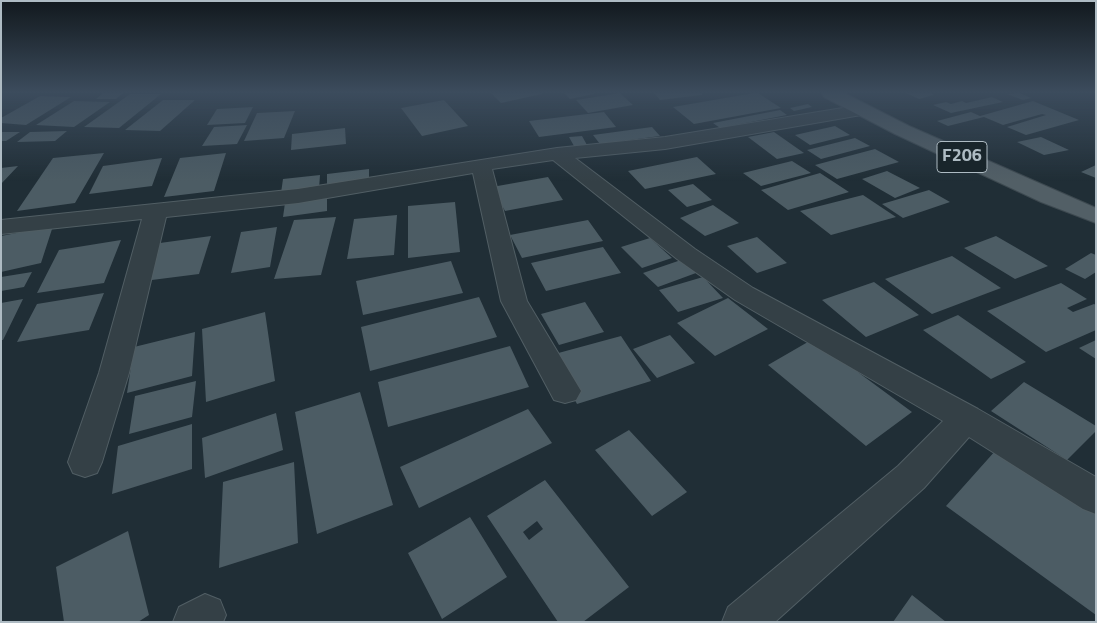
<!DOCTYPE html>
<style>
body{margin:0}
#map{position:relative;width:1097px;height:623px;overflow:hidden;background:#202e36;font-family:"Titillium Web",sans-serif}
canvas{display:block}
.frame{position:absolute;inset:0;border:2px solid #aebbc3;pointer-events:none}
</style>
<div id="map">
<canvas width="1097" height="623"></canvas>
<div class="frame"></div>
</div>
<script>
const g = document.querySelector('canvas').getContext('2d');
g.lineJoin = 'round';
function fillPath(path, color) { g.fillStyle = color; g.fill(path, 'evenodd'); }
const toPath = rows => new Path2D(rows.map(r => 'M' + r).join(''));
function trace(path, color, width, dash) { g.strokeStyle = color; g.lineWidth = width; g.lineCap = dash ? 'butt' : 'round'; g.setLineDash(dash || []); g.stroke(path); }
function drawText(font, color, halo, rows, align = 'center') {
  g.font = font + ' "Titillium Web",sans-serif'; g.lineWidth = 4.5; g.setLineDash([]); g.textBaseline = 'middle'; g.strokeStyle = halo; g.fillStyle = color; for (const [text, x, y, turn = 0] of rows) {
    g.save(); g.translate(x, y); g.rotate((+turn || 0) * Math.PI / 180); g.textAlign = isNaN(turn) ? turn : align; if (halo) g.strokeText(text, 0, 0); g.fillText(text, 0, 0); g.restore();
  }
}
fillPath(toPath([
 [103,93,123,93,116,99,96,99],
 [491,93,542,93,542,94,501,103],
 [564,93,594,93,594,94,570,99],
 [620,93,633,105,588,113,576,100],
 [654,93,702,93,702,95,660,100],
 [754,93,758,93,781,108,694,124,673,107],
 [906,93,931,93,934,95,919,99],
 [1020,93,1031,98,1023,100,1007,94],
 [130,94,161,94,119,128,84,127],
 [40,96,71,97,26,125,1,123,1,118],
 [992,97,1003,102,951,113,933,105,946,102,951,104,962,101,966,103],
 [163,100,195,100,160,131,125,130],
 [444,100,468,126,422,136,401,108],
 [74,101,110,102,74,127,36,125],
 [1033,101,1079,120,1026,135,1007,127,1046,115,1042,114,1003,125,984,117,948,126,937,121,971,112,980,116],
 [808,104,812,107,794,111,790,108],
 [253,107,245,123,207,125,217,109],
 [780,110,787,115,720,128,713,123],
 [295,111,284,138,244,141,257,113],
 [604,112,616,127,539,137,529,121],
 [247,125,237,144,202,146,214,127],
 [835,126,850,135,810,145,795,135],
 [652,127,660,136,600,144,593,135],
 [345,128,346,144,291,150,292,134],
 [67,131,55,141,17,142,30,132],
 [1,132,20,132,6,141,1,141],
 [774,132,804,153,777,159,748,137],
 [582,136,587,145,574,146,569,137],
 [1041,137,1069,150,1044,155,1017,142],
 [855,138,870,146,821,159,807,150],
 [875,149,899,162,837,179,815,165],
 [104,153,75,203,17,211,53,158],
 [226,153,214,191,164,197,180,158],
 [697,157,716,174,645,189,628,171],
 [162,158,152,186,89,194,103,166],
 [792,161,811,173,761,186,743,173],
 [1096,165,1096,178,1081,172],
 [18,166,1,184,1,168],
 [369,169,369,179,327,184,327,174],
 [887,171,920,188,895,198,862,179],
 [820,173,849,192,788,210,761,190],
 [320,175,319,189,281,193,283,179],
 [548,177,563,200,505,211,492,187],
 [693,184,712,200,687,207,668,190],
 [929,190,950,202,903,218,882,204],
 [863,195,896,217,831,235,800,211],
 [327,198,327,211,283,217,285,203],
 [455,202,460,252,408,258,408,206],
 [713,205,739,223,705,236,680,218],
 [397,215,394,255,347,259,354,219],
 [336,217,321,275,274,279,294,220],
 [588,220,603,241,522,258,510,235],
 [53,226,41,263,1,272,1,236],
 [277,227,270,267,231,273,241,232],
 [211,236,199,274,144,281,160,243],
 [996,236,1048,266,1015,279,964,248],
 [757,237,787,263,757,273,727,246],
 [650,238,672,258,642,268,621,247],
 [121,240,104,283,37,293,59,250],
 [603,247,621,273,546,291,531,263],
 [1091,253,1096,255,1096,272,1085,279,1065,269],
 [952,256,1001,288,932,314,885,279],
 [681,260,696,273,658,287,643,273],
 [451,261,463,293,363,315,356,281],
 [32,272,24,287,1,291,1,277],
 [703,277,723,298,678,312,659,290],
 [874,282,919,315,866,337,822,300],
 [1061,283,1087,299,1067,308,1073,312,1094,304,1096,305,1096,330,1046,352,987,311],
 [104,293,89,330,17,342,37,304],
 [479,297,497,337,370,371,361,327],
 [728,298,768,329,715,356,677,323],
 [23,299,3,340,1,340,1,303],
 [585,302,604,332,559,345,541,314],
 [265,312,275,381,206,402,202,329],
 [958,315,1026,362,991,379,923,330],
 [195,332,192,376,127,393,134,347],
 [670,335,695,363,657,378,633,349],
 [621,336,651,381,577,404,551,355],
 [813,339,912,412,866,446,768,365],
 [1096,340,1096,359,1079,348],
 [510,346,529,387,388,427,378,382],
 [196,381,192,417,129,434,135,396],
 [1024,382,1096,426,1096,431,1067,460,991,411],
 [360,392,393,505,317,534,295,412],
 [528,409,552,443,419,508,400,467],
 [276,413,283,450,205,478,202,438],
 [192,424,192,469,112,494,118,446],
 [629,430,687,492,652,516,595,450],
 [996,450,1096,514,1096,615,946,506],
 [294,462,298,543,219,568,223,482],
 [545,480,629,587,583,622,558,622,487,516],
 [537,521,543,529,529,540,523,532],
 [470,517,507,577,442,619,408,553],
 [128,531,149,615,138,622,64,622,56,567],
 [912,595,946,622,893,622]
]), '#4c5c64');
const street = toPath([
 [861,105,867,106,870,110,867,114,665,149,575,158,695,249,753,288,978,409,1096,477,1096,514,1083,509,969,437,924,488,775,622,722,622,728,607,898,466,943,421,735,300,677,259,553,160,492,169,527,301,581,391,576,400,565,403,554,400,501,301,473,173,298,203,166,217,129,373,102,462,97,473,85,477,73,473,68,462,99,373,142,219,1,234,1,220,298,189,557,148,665,137,861,105],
 [205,594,220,600,226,615,223,622,173,622,179,607,205,594]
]);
const primary = toPath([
 [822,93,844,93,909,126,1096,208,1096,223,1041,202,895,134,824,97,822,93]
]);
trace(street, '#515e64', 2);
trace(primary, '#3d4950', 2);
fillPath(street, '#344046');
fillPath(primary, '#525f66');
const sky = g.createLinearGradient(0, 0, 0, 181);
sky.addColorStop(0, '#12191e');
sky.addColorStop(0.51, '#3c4c5d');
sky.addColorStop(1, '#3c4c5d00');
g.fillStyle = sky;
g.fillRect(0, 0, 1097, 181);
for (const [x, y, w] of [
 [962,157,50]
]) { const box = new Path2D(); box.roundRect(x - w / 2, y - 15.5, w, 31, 4); g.fillStyle = '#19252b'; g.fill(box); trace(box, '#aebbc3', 1); }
drawText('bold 18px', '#aebbc3', null, [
 ["F206",962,157]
]);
</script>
